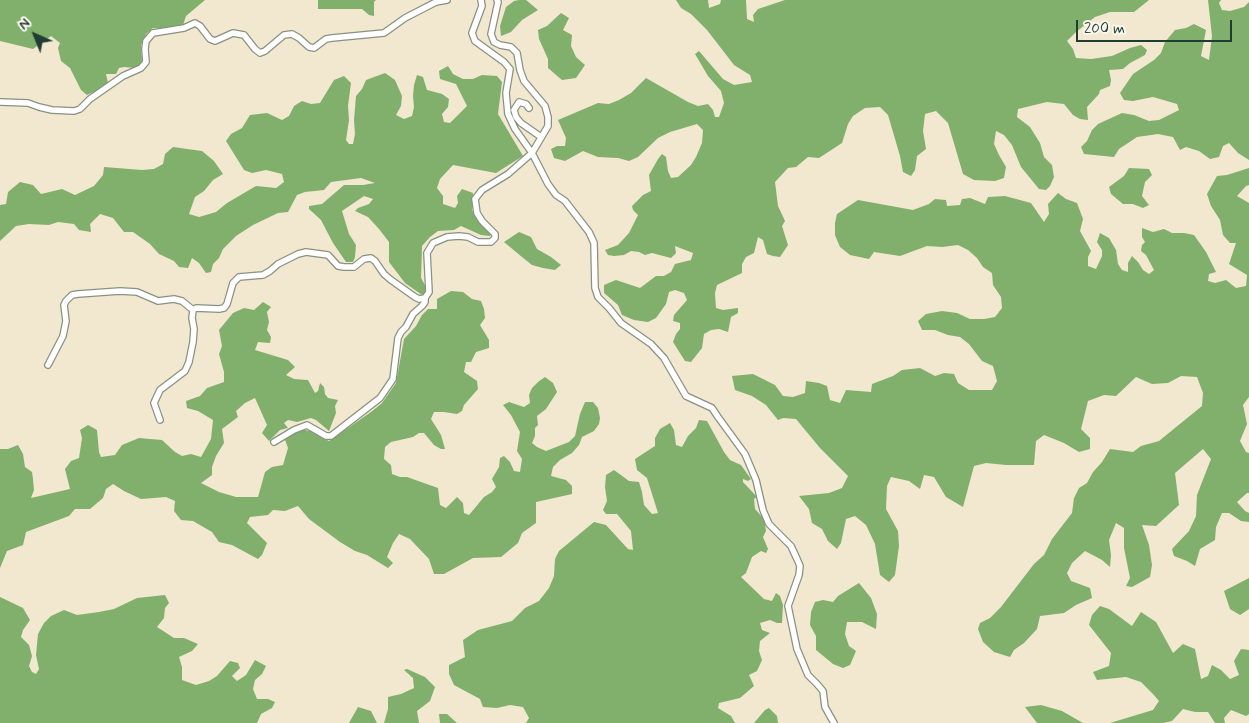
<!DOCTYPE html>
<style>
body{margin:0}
#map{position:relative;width:1249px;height:723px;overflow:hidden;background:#f1e8cf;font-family:Mynerve,sans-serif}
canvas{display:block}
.north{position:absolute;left:10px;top:10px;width:50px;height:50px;-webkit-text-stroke:4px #fbf7ec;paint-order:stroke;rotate:316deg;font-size:14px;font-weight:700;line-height:20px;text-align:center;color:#1f3d34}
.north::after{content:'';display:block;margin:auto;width:18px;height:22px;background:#1f3d34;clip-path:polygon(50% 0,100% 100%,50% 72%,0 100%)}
.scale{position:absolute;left:1076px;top:20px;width:156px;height:22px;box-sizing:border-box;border:2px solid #1f3d34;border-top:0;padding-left:6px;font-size:15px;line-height:18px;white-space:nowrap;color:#1f3d34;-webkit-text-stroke:4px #fbf7ec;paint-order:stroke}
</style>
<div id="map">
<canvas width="1249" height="723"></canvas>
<div class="north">N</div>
<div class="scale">200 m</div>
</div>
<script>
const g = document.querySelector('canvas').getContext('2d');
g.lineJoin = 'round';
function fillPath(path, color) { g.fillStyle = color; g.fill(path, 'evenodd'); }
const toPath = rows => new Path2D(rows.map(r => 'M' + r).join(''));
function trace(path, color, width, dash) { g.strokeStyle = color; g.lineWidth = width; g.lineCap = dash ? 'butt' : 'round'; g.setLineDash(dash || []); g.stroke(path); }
fillPath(toPath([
 [0,0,205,0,186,16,183,25,166,28,153,28,146,34,141,45,142,62,135,68,124,67,119,68,116,74,106,74,108,83,98,90,87,95,81,90,70,68,61,61,58,48,60,43,51,36,33,49,0,41],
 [318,0,376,0,374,2,374,16,369,15,362,9,318,9],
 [519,0,526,0,538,10,522,20,511,32,501,36,500,26,506,7,514,1],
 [676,0,708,0,709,8,720,4,721,0,746,0,747,19,754,22,753,15,758,9,785,0,1149,0,1134,12,1110,12,1095,17,1076,32,1067,41,1073,49,1076,58,1091,59,1112,56,1130,48,1141,45,1147,50,1145,55,1130,63,1123,69,1109,70,1111,80,1110,86,1100,90,1099,94,1087,107,1088,120,1080,119,1073,115,1064,104,1047,102,1018,109,1017,117,1030,127,1040,143,1044,157,1052,165,1054,177,1050,186,1046,190,1039,189,1021,167,1012,145,1004,135,996,131,994,144,999,155,1006,167,1004,178,995,181,974,180,963,174,948,123,936,111,925,114,923,131,926,149,917,156,915,170,911,176,903,172,900,156,888,115,880,107,865,108,853,116,848,124,842,143,819,158,808,157,796,167,788,168,775,182,778,206,785,221,782,226,788,245,780,257,773,256,767,254,763,240,758,237,754,253,746,257,742,264,742,273,717,285,715,293,716,308,723,310,738,308,738,313,731,317,728,332,719,329,711,330,704,334,702,348,691,362,685,361,673,342,676,334,680,329,680,323,673,321,674,315,687,300,684,293,675,290,669,292,666,304,656,318,648,322,634,320,622,315,618,305,604,293,604,285,616,280,640,288,656,276,664,276,671,272,675,264,691,260,693,253,675,246,676,253,671,258,652,253,645,255,639,252,631,251,624,255,614,256,608,255,605,250,618,245,629,233,638,215,633,210,632,206,643,195,651,191,649,175,658,159,662,154,666,157,668,171,671,178,678,177,691,165,696,157,702,143,703,130,697,124,670,132,658,138,638,157,629,161,618,158,598,157,583,151,565,161,554,158,551,149,557,146,565,146,566,138,558,120,598,103,609,104,619,100,631,93,646,78,688,102,698,106,708,104,713,110,715,117,719,117,724,103,721,91,708,76,695,54,699,51,723,79,734,85,752,82,750,75,734,65,707,30,691,14,681,8],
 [1208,0,1221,0,1219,3,1222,10,1230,11,1244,7,1249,2,1249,160,1238,153,1229,143,1223,146,1219,157,1210,159,1199,151,1186,147,1180,150,1173,137,1158,134,1137,137,1119,149,1114,157,1084,154,1081,147,1087,141,1092,130,1098,124,1122,113,1134,115,1149,121,1159,120,1179,110,1177,104,1153,97,1133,101,1124,100,1120,93,1133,74,1154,60,1161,53,1165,42,1175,30,1186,28,1194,24,1206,30,1201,56,1209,60,1212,36],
 [561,13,569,18,563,30,572,35,571,46,576,57,585,65,576,78,562,80,548,68,548,59,539,39,538,30,547,26],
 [448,66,453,74,463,79,473,79,482,75,497,76,502,82,498,114,523,156,496,173,453,165,440,179,437,188,443,196,443,204,455,208,458,203,457,196,462,189,473,193,472,210,477,220,491,232,490,236,481,235,461,226,454,230,438,231,430,237,422,246,421,278,426,287,426,292,422,295,405,283,389,262,389,242,379,229,368,217,355,211,358,208,369,204,373,199,364,196,342,211,349,234,356,245,355,257,353,262,346,262,333,243,321,220,309,209,309,206,322,204,344,185,363,185,375,183,361,178,331,182,324,190,305,192,297,195,288,212,278,213,253,225,236,236,223,249,219,258,213,264,211,272,206,273,199,263,192,258,188,268,179,267,174,261,159,254,150,244,133,232,124,232,113,218,100,214,90,224,91,232,79,230,74,224,58,222,49,225,29,224,16,226,0,241,0,205,6,204,8,192,20,182,33,185,41,194,62,189,75,195,94,186,103,175,104,167,142,170,154,169,163,164,165,154,173,147,202,151,214,161,223,174,213,180,204,191,195,197,189,214,199,217,216,212,227,203,256,186,276,188,284,182,282,174,266,170,252,173,244,170,226,141,231,134,242,128,250,115,267,113,282,120,289,116,294,106,302,101,311,104,320,103,334,80,344,76,351,83,348,106,349,120,346,140,349,144,353,144,355,134,354,120,356,96,362,89,366,80,385,73,395,80,402,96,401,106,396,115,404,119,412,116,414,107,413,96,414,85,417,75,423,77,427,90,442,94,449,99,448,107,442,114,444,122,450,123,467,106,456,84,440,79,439,71],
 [1129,168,1149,169,1152,175,1145,182,1142,196,1149,205,1143,208,1133,204,1123,204,1111,194,1109,187,1124,176],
 [1249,168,1249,185,1246,186,1237,196,1249,203,1249,397,1243,405,1247,424,1240,441,1246,452,1249,453,1249,493,1247,493,1237,502,1245,511,1249,513,1249,522,1241,521,1229,513,1222,513,1216,527,1215,540,1200,549,1195,566,1187,561,1174,556,1172,549,1189,531,1196,516,1197,495,1211,459,1203,449,1175,473,1179,505,1156,526,1142,525,1149,545,1152,565,1150,577,1132,587,1126,586,1130,578,1124,548,1124,528,1116,523,1109,540,1111,555,1110,567,1102,560,1085,551,1072,563,1067,573,1071,581,1090,588,1092,598,1076,605,1064,613,1040,616,1037,629,1024,643,1014,650,1010,657,994,652,983,642,978,629,980,623,990,618,1001,607,1034,564,1044,555,1052,539,1072,513,1074,498,1079,488,1087,483,1093,472,1102,462,1110,449,1133,452,1141,446,1159,441,1202,406,1203,393,1197,377,1181,376,1168,383,1152,384,1136,377,1116,396,1104,395,1088,401,1081,429,1090,438,1090,449,1079,452,1064,443,1044,435,1036,441,1034,465,1006,465,986,463,974,466,963,507,946,497,934,477,924,475,920,489,909,481,891,477,887,486,886,509,898,531,899,546,895,575,889,582,880,575,875,544,866,525,855,516,846,519,841,543,837,549,828,541,822,529,812,523,809,509,799,496,829,493,842,488,848,476,820,448,796,419,783,418,778,420,766,405,752,396,735,390,732,376,753,374,775,385,783,396,793,397,805,393,806,381,819,383,827,386,830,400,840,403,846,390,871,392,872,384,893,376,902,370,920,368,935,376,944,373,954,374,958,383,969,390,992,390,997,381,993,366,982,361,969,344,960,337,948,335,935,330,922,330,918,321,926,314,942,311,957,313,970,319,984,319,995,317,1002,308,1001,297,993,285,992,273,983,267,977,258,968,250,958,245,942,247,927,246,900,256,874,252,869,259,850,255,840,247,835,235,835,223,837,214,858,200,913,210,929,204,935,199,946,200,947,206,960,205,962,199,970,198,985,204,988,197,1005,196,1031,203,1044,222,1049,214,1048,204,1058,193,1066,199,1077,203,1083,219,1080,231,1091,251,1088,257,1088,266,1096,269,1102,256,1102,250,1097,242,1100,233,1109,238,1116,250,1118,264,1122,270,1128,272,1128,263,1132,256,1138,262,1143,270,1149,274,1154,270,1146,255,1141,251,1142,245,1145,242,1142,237,1142,228,1153,232,1164,229,1172,233,1184,233,1194,235,1206,252,1216,272,1209,274,1208,281,1215,283,1226,280,1236,288,1246,286,1247,275,1229,264,1236,243,1230,243,1223,235,1220,220,1211,206,1207,194,1217,176,1227,175],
 [519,232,531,237,537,249,551,257,561,265,555,270,543,268,532,265,522,257,504,242],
 [451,291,463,292,472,299,481,301,484,309,485,318,480,325,489,340,489,348,476,352,471,362,466,362,464,372,477,381,478,389,464,405,462,411,457,414,444,412,434,412,431,419,441,435,445,449,441,449,434,445,424,433,419,433,413,437,391,442,385,447,384,459,391,465,392,474,400,477,407,477,438,488,440,505,446,508,457,497,463,503,464,513,469,515,484,497,492,492,496,487,492,479,499,467,500,458,504,456,510,462,514,471,520,472,522,459,517,451,520,432,511,415,503,405,509,402,524,407,530,403,529,395,532,388,538,382,545,377,553,383,557,392,546,409,537,416,538,425,535,428,535,436,532,443,537,447,546,451,569,442,575,436,580,414,585,402,593,402,598,408,600,418,599,424,594,431,582,437,579,445,572,453,560,460,553,467,551,476,566,480,572,486,572,494,536,502,536,523,522,533,518,543,501,557,473,558,444,574,434,574,429,559,410,539,399,534,393,543,387,557,393,563,388,568,367,555,355,551,340,542,309,519,298,506,285,511,273,510,268,515,250,517,247,523,267,543,262,555,258,559,232,545,219,542,212,532,193,521,181,520,174,511,175,501,166,497,141,499,124,491,113,484,106,489,103,498,90,509,75,509,69,516,26,532,23,545,7,551,0,568,0,449,8,449,18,445,23,454,25,467,32,472,33,479,34,490,31,498,70,489,65,469,71,461,79,458,82,438,80,430,88,425,97,430,99,452,101,457,115,455,122,445,139,438,162,440,175,452,182,456,191,454,201,457,211,439,213,420,198,411,187,408,186,401,200,396,207,388,224,382,224,372,219,354,222,346,219,330,233,313,244,308,254,310,263,302,271,307,267,312,269,322,267,330,271,337,270,343,258,342,255,350,288,360,295,367,286,375,294,379,308,380,315,393,318,391,320,383,324,387,325,394,328,398,338,400,335,406,336,413,329,431,316,420,311,418,297,422,288,420,284,423,288,428,280,430,269,441,262,433,267,425,255,398,245,403,236,411,238,417,222,429,224,443,216,456,212,467,212,475,201,483,219,492,236,497,258,497,265,472,272,467,283,465,288,448,284,437,300,429,310,431,329,441,371,412,382,403,396,383,404,339,416,326,422,315,428,309,437,309,437,299],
 [699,420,707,421,724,452,730,460,741,465,751,479,748,481,743,479,743,482,757,497,754,499,755,509,764,519,766,531,763,537,768,549,766,553,761,551,752,557,746,573,741,577,764,599,772,601,776,593,780,596,783,605,782,623,777,623,770,620,760,623,762,630,770,633,760,641,759,651,762,660,757,671,749,675,754,686,740,698,719,703,718,708,731,716,735,723,526,723,529,718,523,707,510,705,497,708,483,707,480,699,454,685,449,674,449,665,465,657,463,640,478,630,512,621,525,608,539,601,549,588,554,576,555,559,559,551,594,522,606,525,628,549,633,550,631,531,617,514,606,514,603,510,607,501,605,487,606,475,614,470,629,481,639,482,642,492,644,505,652,514,658,513,647,478,637,470,635,459,655,446,655,438,660,429,670,423,674,430,676,445,682,447,688,436,696,428],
 [1249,578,1249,609,1240,615,1230,609,1224,591],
 [859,583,871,598,877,614,876,629,862,622,847,622,845,634,849,646,856,651,850,665,843,668,833,664,816,650,816,636,810,625,811,612,815,602,823,600,833,602,838,596],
 [165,595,169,603,165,608,164,618,157,627,174,638,184,638,198,644,192,651,179,657,182,667,182,680,196,685,209,681,217,676,230,661,238,663,240,668,232,676,237,681,246,675,255,660,266,666,262,674,255,680,253,689,257,699,268,699,275,702,272,708,261,714,257,723,0,723,0,597,23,608,30,620,23,630,21,637,29,645,32,656,29,666,32,672,36,674,39,669,36,655,38,634,44,623,51,616,64,610,77,615,99,612,114,609,137,598],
 [1100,606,1109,609,1132,626,1141,612,1156,622,1173,653,1183,644,1195,649,1201,679,1208,676,1212,665,1221,670,1230,679,1239,675,1234,661,1241,649,1249,650,1249,714,1246,716,1231,710,1224,718,1225,723,1215,723,1208,712,1195,712,1183,709,1172,721,1163,723,1110,723,1153,710,1159,701,1153,694,1141,682,1126,677,1097,680,1093,672,1109,666,1111,653,1089,625,1092,615],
 [407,669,425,677,435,687,430,701,417,711,419,723,384,723,388,709,388,697,401,694,414,688,413,678,404,670],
 [1041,705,1062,711,1083,723,1037,723,1025,707],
 [358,707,371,711,377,723,349,723],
 [769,708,777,716,778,723,754,723,765,710],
 [439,714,447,714,457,723,440,723]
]), '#80b06b');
const minor = toPath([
 [497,0,498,2,491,34,494,42,500,45,511,47,517,53,520,70,524,81,545,106,548,117,548,126,532,153,548,184,556,195,565,201,589,232,594,243,595,288,598,297,609,308,621,323,651,344,664,358,686,396,712,408,718,417,745,454,756,480,763,510,769,524,791,546,797,559,800,566,799,575,788,606,797,649,808,675,817,684,823,691,825,707,834,723],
 [0,102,28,103,39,107,52,110,74,111,80,109,90,99,123,76,141,68,146,62,145,49,146,41,153,33,184,28,195,23,200,26,210,39,215,41,233,33,244,35,255,49,260,53,265,51,284,35,292,34,299,38,309,47,314,48,326,39,332,38,384,33,405,18,436,2,447,0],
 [529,108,526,104,519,102,514,110,516,117,521,123,541,137],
 [193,310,196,308,219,309,224,308,227,304,233,283,239,277,263,275,270,271,278,264,298,254,306,252,328,255,338,266,344,267,354,267,364,259,371,258,375,261,384,274,391,280,415,297,419,299,425,298,429,292,427,253,433,243,447,237,459,236,468,237,478,242,491,242,495,238,495,234,482,221,477,213,475,199,482,190,508,174,532,153,515,129,508,114,506,93,510,69,504,62,475,41,472,33,482,6,481,0],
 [48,365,63,336,66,321,64,305,66,301,72,295,78,294,120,291,137,292,158,301,174,299,182,301,193,310],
 [160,420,154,403,160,390,185,371,189,362,193,342,194,329,192,318,193,310],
 [274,442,294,430,307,425,326,436,331,436,380,398,393,379,398,338,401,332,406,327,413,314,422,306,425,302,425,298]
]);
trace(minor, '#889282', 8);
trace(minor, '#fff', 5.5);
</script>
